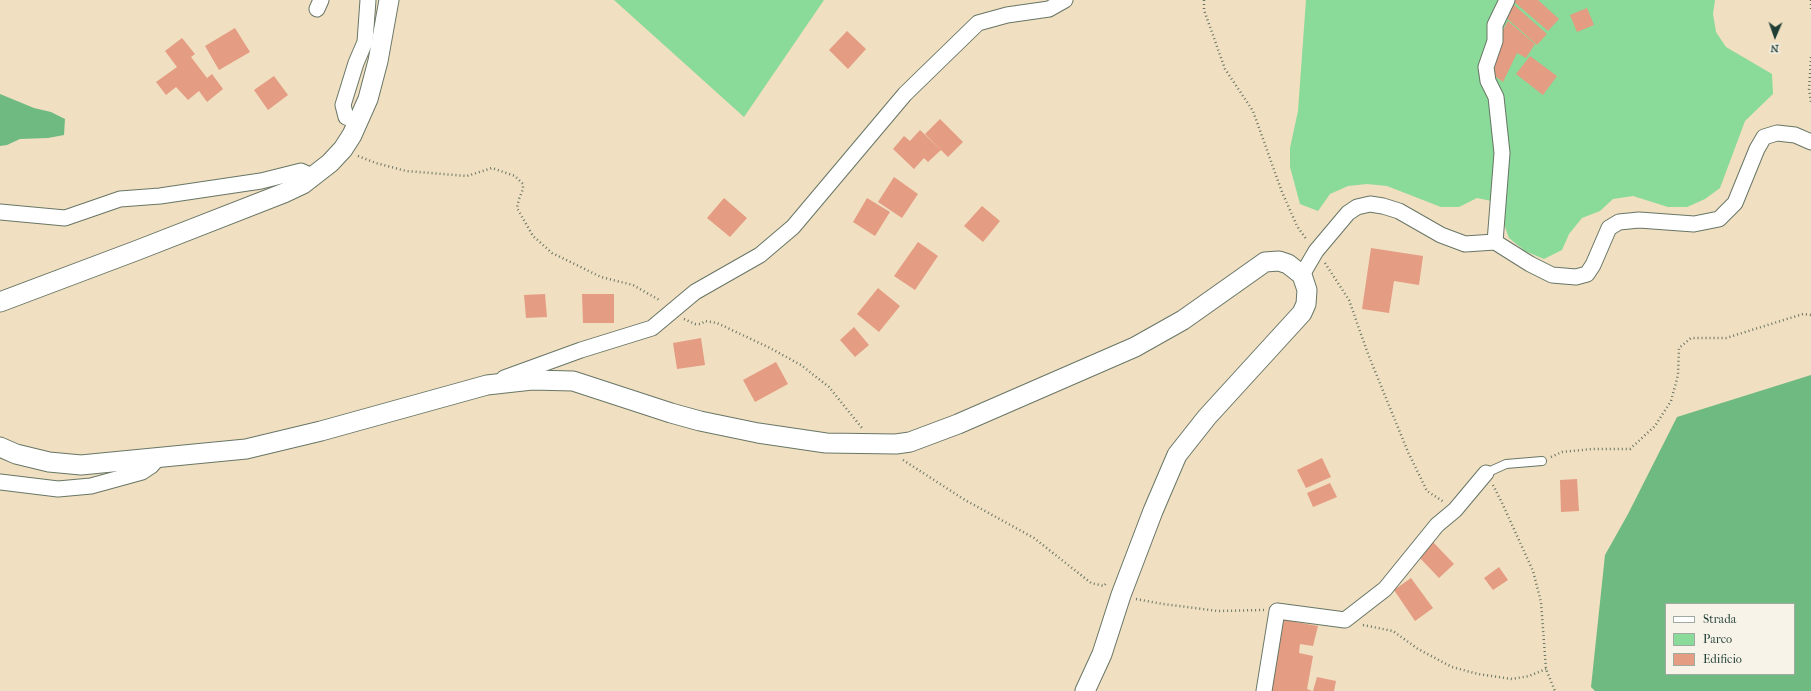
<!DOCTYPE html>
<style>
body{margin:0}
#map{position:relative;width:1811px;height:691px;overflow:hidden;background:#f0dfc1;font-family:"IM FELL French Canon",serif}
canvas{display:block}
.legend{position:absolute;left:1665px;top:603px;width:130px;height:72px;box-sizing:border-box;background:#f7f3e8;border:1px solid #a1aaa0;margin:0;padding:5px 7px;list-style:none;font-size:12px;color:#1f3d34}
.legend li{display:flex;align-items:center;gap:8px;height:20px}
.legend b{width:20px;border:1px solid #a1aaa0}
.north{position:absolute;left:1755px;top:16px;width:40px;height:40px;-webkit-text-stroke:3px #f7f3e8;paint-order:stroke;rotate:182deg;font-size:11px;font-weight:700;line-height:16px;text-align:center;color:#1f3d34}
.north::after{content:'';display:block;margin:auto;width:14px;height:18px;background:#1f3d34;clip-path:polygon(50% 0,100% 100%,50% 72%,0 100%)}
</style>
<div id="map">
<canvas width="1811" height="691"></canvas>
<ul class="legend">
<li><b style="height:5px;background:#fff"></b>Strada</li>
<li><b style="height:11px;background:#8ada99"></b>Parco</li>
<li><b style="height:11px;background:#e49c83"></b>Edificio</li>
</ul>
<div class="north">N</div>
</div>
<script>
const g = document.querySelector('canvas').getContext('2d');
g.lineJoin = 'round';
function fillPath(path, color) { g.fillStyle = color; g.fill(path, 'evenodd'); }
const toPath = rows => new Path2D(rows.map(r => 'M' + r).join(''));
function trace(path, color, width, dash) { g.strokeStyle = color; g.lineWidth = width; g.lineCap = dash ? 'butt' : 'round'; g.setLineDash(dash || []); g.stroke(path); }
fillPath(toPath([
 [614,0,824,0,744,117],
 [1306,0,1715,0,1713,14,1716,32,1726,47,1772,74,1773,94,1745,121,1720,188,1705,199,1687,207,1668,207,1633,196,1613,199,1600,211,1582,218,1569,234,1562,250,1544,259,1525,251,1509,238,1496,202,1477,198,1459,207,1441,207,1387,186,1367,184,1348,186,1330,194,1318,211,1300,204,1290,167,1290,148,1298,111]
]), '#8ada99');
fillPath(toPath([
 [0,94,34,108,51,112,65,119,64,135,48,138,20,139,7,145,0,146],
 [1811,375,1811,691,1595,691,1591,687,1605,555,1628,514,1677,417],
 [1666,604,1794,604,1794,674,1666,674]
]), '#6fba81');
fillPath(toPath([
 [1512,0,1538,0,1559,19,1548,31],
 [1513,4,1547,34,1537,45,1503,15],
 [1587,8,1594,25,1577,32,1570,15],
 [1508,21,1535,44,1526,58,1517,53,1503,82,1489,72,1499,37],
 [235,28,250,52,219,70,205,46],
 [847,31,866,49,848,69,829,50],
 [182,38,195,54,191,57,207,78,212,74,223,89,207,102,199,91,188,100,176,87,166,95,156,82,177,67,165,51],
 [1530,56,1557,76,1543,95,1516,74],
 [274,76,288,95,268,110,254,90],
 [940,119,963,142,948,157,925,134],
 [920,130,941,150,928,162,924,158,914,169,893,149,904,136,910,141],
 [894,177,918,194,902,218,878,202],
 [724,198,747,218,730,237,707,218],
 [867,198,890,212,875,236,853,222],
 [982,206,1000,221,983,242,964,226],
 [918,242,938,256,915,290,894,276],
 [1371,248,1423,256,1419,285,1394,281,1389,313,1362,309],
 [878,288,900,306,879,332,857,314],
 [545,294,547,317,526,318,524,295],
 [582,294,614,294,614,323,583,323],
 [854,327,869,345,855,357,840,340],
 [701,338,705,365,677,369,673,343],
 [776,362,788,384,755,402,743,380],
 [1322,458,1331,477,1306,488,1297,470],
 [1577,479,1579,511,1561,512,1560,480],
 [1330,483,1337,497,1313,507,1307,493],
 [1433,542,1454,564,1439,578,1418,556],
 [1499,567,1508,580,1493,590,1484,578],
 [1411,578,1433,608,1415,621,1394,590],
 [1280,619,1318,626,1313,646,1300,644,1299,653,1313,656,1307,689,1312,691,1268,691],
 [1317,677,1336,681,1334,691,1313,691]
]), '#e49c83');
const service = toPath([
 [1486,473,1506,464,1542,461]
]);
const minor = toPath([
 [317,9,321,0],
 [358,122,346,117,343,105,356,63,365,42,368,0],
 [0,212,65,218,120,199,160,196,261,181,301,171,312,176],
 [1495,242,1530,264,1552,275,1576,277,1587,274,1593,265,1609,228,1619,222,1639,220,1694,224,1719,219,1735,203,1757,149,1764,137,1777,133,1795,135,1811,142],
 [1302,275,1316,251,1348,213,1357,207,1370,204,1383,206,1399,211,1441,235,1465,244,1495,242,1502,153,1496,97,1488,81,1486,67,1495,41,1495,25,1507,0],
 [504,378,581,350,652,328,695,292,760,255,793,227,905,94,978,23,1007,15,1049,9,1065,0],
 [0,482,58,489,91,486,142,472,151,466,159,457],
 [1264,691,1277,611,1345,620,1385,589,1437,525,1455,510,1486,473]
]);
const tertiary = toPath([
 [0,302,138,250,284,193,303,184,330,163,343,149,352,135,368,99,378,61,389,0],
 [0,447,16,454,49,462,81,465,246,449,321,431,487,385,532,380,573,381,671,413,700,421,758,433,826,443,896,444,910,442,958,424,1135,347,1183,320,1265,262,1279,261,1288,264,1302,275,1307,290,1306,304,1302,313,1207,417,1177,455,1153,511,1121,595,1102,654,1085,691]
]);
trace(service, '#687665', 10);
trace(minor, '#687665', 17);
trace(tertiary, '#687665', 21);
trace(toPath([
 [1204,0,1204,10,1225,69,1253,111,1282,192,1297,226,1307,240],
 [1811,0,1811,11],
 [1811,57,1809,90,1811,102],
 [358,156,376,163,406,171,467,176,492,168,515,176,523,184,523,189,519,199,517,208,533,236,552,253,601,277,633,285,661,301],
 [1325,263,1349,300,1368,354,1408,452,1427,491,1444,502],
 [684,319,695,324,701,324,705,321,717,323,770,348,801,365,829,387,862,428],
 [1551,457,1562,452,1592,449,1630,449,1655,426,1671,401,1678,375,1679,348,1691,338,1726,338,1803,314,1811,315],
 [903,460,965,500,1034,538,1091,583,1104,586,1106,583],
 [1493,485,1503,505,1533,571,1541,602,1546,669,1555,691],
 [1136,599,1163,604,1218,611,1264,610],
 [1363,625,1393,631,1418,649,1452,667,1478,674,1512,679,1529,676,1546,669]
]), '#687665', 2.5, [1, 3]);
trace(service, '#fff', 8);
trace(minor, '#fff', 15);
trace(tertiary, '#fff', 19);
</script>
